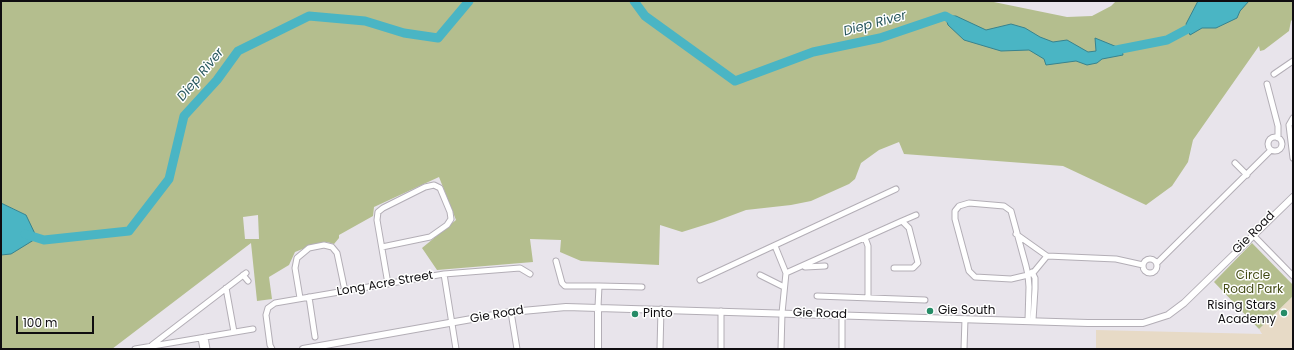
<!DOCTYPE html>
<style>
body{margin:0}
#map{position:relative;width:1294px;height:350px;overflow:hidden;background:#e8e4eb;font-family:Poppins,sans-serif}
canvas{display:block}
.frame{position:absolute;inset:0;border:2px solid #0f0d10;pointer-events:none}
.scale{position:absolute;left:16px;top:316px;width:78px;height:18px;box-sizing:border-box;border:2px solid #0f0d10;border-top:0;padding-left:5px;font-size:12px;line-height:14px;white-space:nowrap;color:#0f0d10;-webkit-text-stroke:3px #fff;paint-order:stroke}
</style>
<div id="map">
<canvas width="1294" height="350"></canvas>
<div class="frame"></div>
<div class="scale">100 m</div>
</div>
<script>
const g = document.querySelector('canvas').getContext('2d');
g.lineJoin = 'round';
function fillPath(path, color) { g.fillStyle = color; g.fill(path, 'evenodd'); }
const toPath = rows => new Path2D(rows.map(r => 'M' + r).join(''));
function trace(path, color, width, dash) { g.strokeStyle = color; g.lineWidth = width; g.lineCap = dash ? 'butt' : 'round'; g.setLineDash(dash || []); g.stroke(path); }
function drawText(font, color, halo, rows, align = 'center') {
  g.font = font + ' Poppins,sans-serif'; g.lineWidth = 3; g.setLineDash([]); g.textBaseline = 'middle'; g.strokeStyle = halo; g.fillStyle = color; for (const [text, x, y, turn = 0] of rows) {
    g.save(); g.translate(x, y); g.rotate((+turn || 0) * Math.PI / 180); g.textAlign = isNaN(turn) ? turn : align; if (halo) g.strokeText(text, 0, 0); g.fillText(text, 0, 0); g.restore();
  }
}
fillPath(toPath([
 [1293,296,1293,349,1096,349,1096,330,1262,334,1259,329]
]), '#e7dac6');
fillPath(toPath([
 [1,1,989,1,1067,17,1092,16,1111,6,1116,1,1293,1,1293,19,1291,21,1289,31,1264,50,1260,51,1259,46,1193,140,1188,162,1172,186,1146,205,1063,166,904,154,899,142,879,150,861,163,855,179,849,184,811,201,791,205,746,210,714,222,682,232,660,225,659,265,581,261,560,252,561,240,530,239,533,262,437,270,422,248,456,220,439,177,374,207,373,216,339,235,339,238,334,244,327,242,315,244,295,252,289,265,269,277,272,299,257,301,251,243,112,349,1,349,1,255,11,254,26,215,1,203],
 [258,215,259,239,245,239,243,217],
 [1252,243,1293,285,1293,296,1259,329,1214,282]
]), '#b4be8e');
const water = toPath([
 [1198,1,1249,1,1240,11,1237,18,1216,28,1202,28,1190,35,1186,24,1198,1],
 [945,16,956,16,986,30,1011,24,1025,28,1040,37,1053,42,1067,40,1088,52,1096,51,1095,38,1122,49,1123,55,1102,59,1097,63,1087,65,1076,61,1046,65,1044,59,1029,50,1001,51,964,40,948,25,945,16],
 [1,203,26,215,37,238,11,254,1,255,1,203]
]);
fillPath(water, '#4ab5c4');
trace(water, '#38838e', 1);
trace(toPath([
 [634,1,645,16,735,81,813,52,880,38,945,16,956,22],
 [1111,51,1167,40,1197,24],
 [25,234,44,240,129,231,169,179,184,116,217,80,238,51,309,16,365,21,404,33,438,38,469,1]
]), '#4ab5c4', 9);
const minor = toPath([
 [1274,74,1293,61],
 [1267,84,1278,126,1278,138],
 [1293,118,1289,125,1293,158],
 '1268 144a7 7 0 1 1 14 0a7 7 0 1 1-14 0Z',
 [1235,163,1247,175],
 [902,221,916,215],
 [1016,234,1047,256,1116,259,1143,265],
 [1253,235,1293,276],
 [865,238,868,246,868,297],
 [775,246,786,273,782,313,781,349],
 [382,247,430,237,447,225,451,219,450,212,440,188,434,185,425,187,383,208,378,212,377,220,388,284],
 '1143 266a7 7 0 1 1 14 0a7 7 0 1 1-14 0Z',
 [556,261,562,283,565,286,599,286,598,307],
 [1157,263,1271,150],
 [805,267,825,266],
 [1032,272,1035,278,1035,289,1033,320],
 [786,273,902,221,909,228,918,263,913,268,894,268],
 [444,274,456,349],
 [243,275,248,281],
 [760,275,784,287],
 [700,280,896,189],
 [599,286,642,287],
 [226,288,234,332],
 [817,296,925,300],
 [309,297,315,337],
 [300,298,295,268,297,258,309,248,324,245,332,247,337,253,345,291],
 [511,312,517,349],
 [842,315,842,349],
 [1028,320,1029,287,1028,275,1026,266,1011,211,1004,206,969,203,959,206,955,211,955,219,969,271,975,277,1011,279,1028,275,1033,273,1047,256],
 [205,337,207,349],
 [201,338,203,349],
 [152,345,246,273],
 [135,349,253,329],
 [272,349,270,345,266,315,268,308,275,303,444,274,520,268,530,274],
 [660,349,661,309],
 [721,349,721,311],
 [964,349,965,319]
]);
const tertiary = toPath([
 [303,349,511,312,566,307,1088,323,1143,323,1168,315,1184,303,1293,197],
 [598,349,598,307]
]);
trace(minor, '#b3aeb6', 7);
trace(tertiary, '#b3aeb6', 8);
trace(minor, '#fff', 5);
trace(tertiary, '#fff', 6);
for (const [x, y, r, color] of [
 [930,311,4,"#268c67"],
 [1284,313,4,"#268c67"],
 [635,314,4,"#268c67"]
]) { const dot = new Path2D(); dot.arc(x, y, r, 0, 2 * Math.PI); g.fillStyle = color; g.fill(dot); trace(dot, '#fff', 1.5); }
drawText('12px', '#0f0d10', '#fff', [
 ["Gie Road",1254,233,-45],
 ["Long Acre Street",385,284,-10],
 ["Gie Road",820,314,2],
 ["Gie Road",497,315,-10]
]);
drawText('12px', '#454d17', '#fff', [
 ["Circle",1253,276],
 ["Road Park",1253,290]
]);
drawText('12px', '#0f0d10', '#fff', [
 ["Rising Stars",1276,306,"right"],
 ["Academy",1276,320,"right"],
 ["Gie South",938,311],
 ["Pinto",643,314]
], 'left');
drawText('italic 13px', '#29585e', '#fff', [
 ["Diep River",875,24,-15],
 ["Diep River",201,75,-50]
]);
</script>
